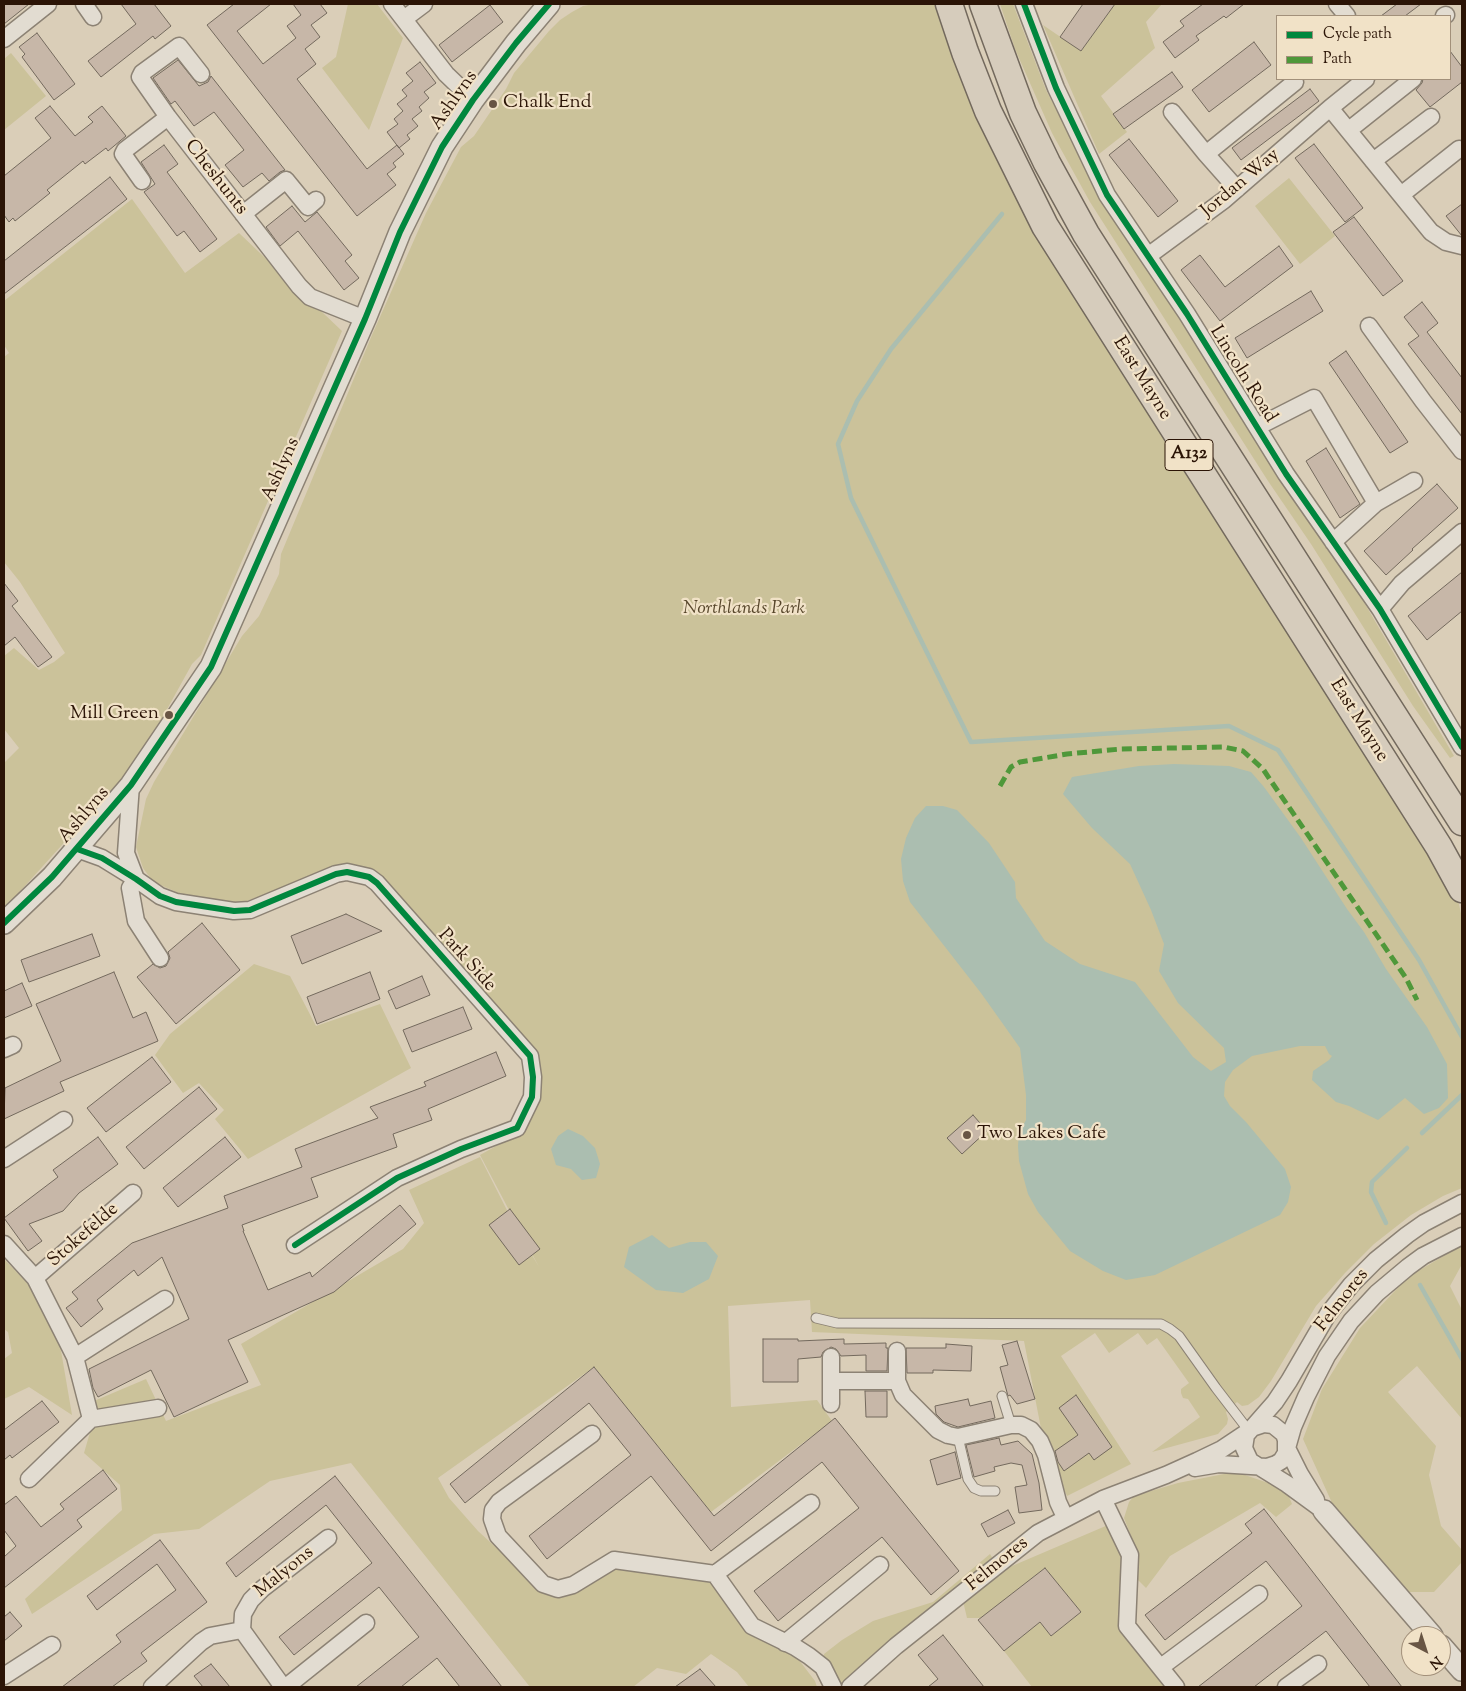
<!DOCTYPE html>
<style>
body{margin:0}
#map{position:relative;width:1466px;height:1691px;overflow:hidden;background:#daceb8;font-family:"Sorts Mill Goudy",serif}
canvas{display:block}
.frame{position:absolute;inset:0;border:5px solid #2b1406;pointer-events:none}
.legend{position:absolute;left:1276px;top:15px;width:175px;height:65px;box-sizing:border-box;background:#f1e2c7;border:1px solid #a2907a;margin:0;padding:6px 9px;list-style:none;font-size:15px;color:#2b1406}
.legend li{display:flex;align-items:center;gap:10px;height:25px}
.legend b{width:25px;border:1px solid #a2907a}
.north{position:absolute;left:1401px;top:1626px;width:50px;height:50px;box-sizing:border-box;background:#f1e2c7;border:1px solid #a2907a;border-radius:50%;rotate:140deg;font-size:14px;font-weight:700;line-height:20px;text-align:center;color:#2b1406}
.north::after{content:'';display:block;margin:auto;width:18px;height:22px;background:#685544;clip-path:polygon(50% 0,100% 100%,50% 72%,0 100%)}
</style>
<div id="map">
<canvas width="1466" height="1691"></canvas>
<div class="frame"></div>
<ul class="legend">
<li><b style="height:6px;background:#00873e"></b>Cycle path</li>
<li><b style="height:6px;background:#4f983a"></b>Path</li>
</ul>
<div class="north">N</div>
</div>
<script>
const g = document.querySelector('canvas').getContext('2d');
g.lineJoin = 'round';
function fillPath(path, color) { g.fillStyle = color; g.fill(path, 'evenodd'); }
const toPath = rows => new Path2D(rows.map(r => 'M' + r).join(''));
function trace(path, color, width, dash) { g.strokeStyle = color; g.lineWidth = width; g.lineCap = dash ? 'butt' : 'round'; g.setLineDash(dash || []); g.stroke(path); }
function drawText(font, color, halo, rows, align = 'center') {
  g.font = font + ' "Sorts Mill Goudy",serif'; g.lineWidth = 4.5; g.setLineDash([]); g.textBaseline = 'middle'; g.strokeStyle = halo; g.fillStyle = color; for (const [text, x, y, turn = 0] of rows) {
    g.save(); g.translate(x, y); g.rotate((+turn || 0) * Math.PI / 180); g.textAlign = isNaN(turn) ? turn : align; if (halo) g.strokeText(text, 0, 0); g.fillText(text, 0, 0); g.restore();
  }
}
fillPath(toPath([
 [348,4,377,4,403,38,369,130,322,68,336,57],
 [594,4,939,4,964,75,1458,900,1462,918,1462,1188,1443,1196,1411,1215,1374,1244,1345,1273,1316,1306,1271,1381,1259,1397,1248,1405,1242,1406,1237,1402,1226,1412,1228,1419,1227,1424,1218,1434,1152,1452,1200,1417,1188,1399,1183,1398,1181,1393,1181,1389,1189,1383,1157,1338,1147,1345,1138,1333,1109,1353,1095,1333,1061,1356,1131,1464,1067,1496,1045,1449,1024,1341,812,1332,810,1300,728,1306,731,1407,817,1400,832,1421,711,1512,594,1367,438,1478,449,1498,478,1531,548,1595,575,1589,614,1560,715,1574,754,1630,789,1647,815,1681,817,1687,749,1687,737,1672,711,1654,686,1674,657,1668,633,1687,530,1687,351,1463,270,1481,199,1529,154,1534,32,1614,25,1599,122,1510,120,1485,84,1453,91,1429,94,1401,146,1379,166,1421,261,1385,241,1344,403,1249,424,1223,409,1190,480,1157,515,1226,539,1267,480,1155,521,1132,540,1076,384,881,343,865,236,905,205,900,181,894,158,884,151,879,143,868,136,847,146,799,154,782,242,636,259,616,279,574,281,554,372,335,426,213,461,147,474,136,506,89,514,73,549,31,560,20,572,12,583,6],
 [1000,4,1013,4,1046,90,1076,148,1109,208,1341,563,1454,756,1450,758,1413,706,1311,544,1268,481,1090,202,1052,133,1015,49],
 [1115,4,1162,4,1146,22,1155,48,1101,96,1127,132,1099,154,1043,25,1081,51],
 [11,53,46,96,4,130,4,59],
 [1289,178,1335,236,1300,264,1255,206],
 [132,199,185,273,239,233,342,331,201,655,192,664,139,760,4,909,4,763,19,748,4,729,4,656,14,648,39,670,54,662,65,653,20,582,4,562,4,357,9,353,4,345,4,301],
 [254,964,290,976,316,1026,380,1004,411,1068,248,1159,215,1119,224,1110,199,1083,183,1093,155,1055,170,1034],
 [1462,1245,1462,1266,1461,1266,1450,1286,1462,1310,1462,1419,1417,1366,1388,1392,1436,1446,1429,1475,1441,1526,1462,1550,1462,1562,1434,1592,1405,1592,1333,1505,1303,1439,1322,1389,1360,1328,1408,1277],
 [4,1259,29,1285,59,1339,72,1415,29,1387,4,1399,4,1359,12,1353,8,1332,4,1329],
 [1229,1473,1242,1474,1286,1489,1292,1504,1276,1517,1260,1503,1170,1556,1146,1588,1130,1572,1134,1544,1124,1518,1129,1502,1134,1496,1178,1483],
 [1108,1525,1126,1561,1119,1625,1168,1687,1032,1687,1004,1651,1040,1622,1051,1636,1081,1612,1045,1568,981,1618,967,1618,963,1601,1005,1569],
 [990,1554,995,1562,849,1681,838,1687,823,1667,824,1654,842,1640,873,1621,933,1602]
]), '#cbc29a');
fillPath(toPath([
 [1174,764,1229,766,1251,772,1264,787,1301,838,1347,909,1364,932,1386,969,1427,1027,1447,1064,1448,1098,1439,1108,1424,1114,1405,1098,1378,1120,1349,1106,1336,1102,1312,1080,1313,1071,1329,1060,1332,1056,1329,1054,1325,1046,1300,1046,1252,1056,1233,1070,1225,1082,1224,1096,1230,1106,1246,1122,1285,1169,1291,1187,1288,1202,1280,1215,1155,1275,1126,1280,1103,1271,1070,1251,1038,1212,1028,1194,1019,1161,1018,1146,1019,1133,1026,1120,1026,1095,1020,1048,981,993,910,902,903,881,901,859,906,838,915,818,926,806,943,806,957,810,989,843,1015,882,1016,898,1045,941,1080,964,1135,982,1193,1057,1211,1071,1226,1062,1224,1048,1178,1003,1159,971,1164,944,1151,910,1130,864,1092,828,1063,794,1072,777,1139,766],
 [568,1129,583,1136,595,1148,600,1164,596,1178,582,1180,571,1169,556,1165,551,1149,558,1136],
 [652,1235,669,1248,690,1242,706,1242,718,1256,709,1279,683,1293,656,1290,624,1267,629,1247]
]), '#abbeb0');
trace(toPath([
 [1002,214,891,349,857,401,838,444,851,498,971,742,1229,726,1278,750,1419,960,1462,1037],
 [1422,1133,1462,1095],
 [1386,1223,1371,1192,1372,1182,1407,1148],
 [1420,1285,1462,1359]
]), '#abbeb0', 4.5);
const building = toPath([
 [4,4,29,4,4,24,4,4],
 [121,4,154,4,171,26,155,39,153,36,101,77,88,61,136,24,121,4],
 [234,4,271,4,237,31,263,64,296,38,287,26,301,15,293,4,320,4,327,13,311,25,320,37,305,49,316,64,297,79,367,169,397,145,404,154,393,163,396,167,387,174,396,185,357,216,207,25,234,4],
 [1083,4,1115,4,1081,51,1060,37,1083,4],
 [1203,4,1244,4,1226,18,1224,16,1196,36,1199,40,1175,58,1163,42,1184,26,1180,21,1203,4],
 [1397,4,1421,4,1405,16,1381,16,1397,4],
 [490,5,503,22,452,62,439,45,490,5],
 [37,33,75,84,54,100,22,57,25,54,19,47,37,33],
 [1254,42,1271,65,1209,112,1192,90,1254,42],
 [1450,51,1462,67,1462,82,1430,107,1416,90,1422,83,1423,79,1450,79,1450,51],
 [178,60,199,86,208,82,211,76,285,170,280,172,269,181,262,173,243,187,225,165,244,150,214,112,194,126,175,101,171,104,153,78,178,60],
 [420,62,436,83,424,92,429,98,419,107,422,111,412,119,418,126,407,135,410,139,399,148,387,132,398,124,394,119,403,111,397,104,407,96,402,90,413,81,406,73,420,62],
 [1172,72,1183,87,1124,129,1113,114,1172,72],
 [1310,89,1319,101,1241,160,1232,148,1310,89],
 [50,106,75,136,93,122,88,117,102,106,126,136,108,151,106,148,85,164,83,161,47,190,50,193,15,221,13,218,9,222,4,215,4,176,51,138,35,118,50,106],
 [1129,139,1178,201,1158,217,1109,155,1129,139],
 [1314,144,1363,208,1345,222,1295,158,1314,144],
 [164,145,178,164,167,172,217,239,200,252,184,231,177,236,144,192,155,184,141,162,164,145],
 [110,177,127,199,4,294,4,261,110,177],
 [1462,204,1462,236,1446,216,1462,204],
 [292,206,305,222,317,212,352,255,345,261,359,278,344,290,298,231,280,246,266,227,292,206],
 [1354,217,1403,281,1383,296,1333,232,1354,217],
 [1279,246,1293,266,1220,321,1181,270,1200,255,1225,287,1279,246],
 [1311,291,1323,311,1247,358,1235,338,1311,291],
 [1422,302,1438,323,1427,332,1462,378,1462,414,1408,344,1419,336,1404,317,1422,302],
 [1346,351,1408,442,1390,453,1329,363,1346,351],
 [1326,448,1360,504,1340,518,1306,461,1326,448],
 [1437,484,1458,508,1412,549,1413,550,1386,575,1364,551,1437,484],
 [1462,572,1462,611,1427,640,1408,616,1462,572],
 [4,583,18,601,12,606,52,657,38,667,15,637,4,646,4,583],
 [346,914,382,931,302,964,291,936,346,914],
 [202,923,240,970,176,1024,137,977,153,964,160,968,166,966,170,958,168,952,202,923],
 [92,934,100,956,29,982,21,960,92,934],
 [114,972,133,1018,146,1012,158,1041,60,1082,64,1091,4,1119,5,1088,61,1061,36,1004,114,972],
 [370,972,380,999,317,1024,307,997,370,972],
 [422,976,430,995,396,1009,388,991,422,976],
 [22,983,32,1006,4,1018,4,991,22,983],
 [463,1007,472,1029,412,1052,403,1030,463,1007],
 [496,1052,506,1076,428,1109,432,1120,393,1134,397,1147,311,1178,318,1197,242,1225,244,1231,243,1231,268,1290,310,1272,312,1277,400,1205,416,1224,334,1292,228,1340,248,1382,174,1417,151,1370,98,1397,93,1388,89,1369,189,1319,162,1257,138,1276,134,1270,97,1300,103,1309,81,1327,66,1308,78,1299,72,1292,132,1243,228,1208,224,1196,302,1167,295,1149,378,1118,370,1107,426,1086,424,1082,496,1052],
 [152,1057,171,1082,106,1132,87,1108,152,1057],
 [199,1087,217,1109,144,1169,126,1147,199,1087],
 [973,1115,987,1131,962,1154,947,1138,973,1115],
 [98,1137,118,1164,79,1193,63,1211,29,1224,42,1241,28,1251,4,1218,58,1177,53,1170,98,1137],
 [225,1137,241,1157,178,1207,163,1188,225,1137],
 [510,1209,540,1249,519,1265,489,1225,510,1209],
 [763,1339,798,1339,798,1341,844,1339,844,1344,886,1343,886,1348,888,1348,887,1371,866,1371,866,1355,841,1356,836,1349,831,1347,823,1352,821,1357,798,1359,798,1382,763,1382,763,1339],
 [1017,1341,1035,1399,1017,1404,1010,1395,1008,1396,1000,1367,1008,1365,1002,1345,1017,1341],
 [946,1344,972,1346,971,1371,933,1370,933,1373,907,1373,906,1348,946,1348,946,1344],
 [594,1367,714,1516,835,1418,959,1571,931,1595,882,1537,778,1621,754,1591,859,1508,822,1462,711,1551,651,1476,547,1559,529,1536,631,1455,589,1403,465,1503,450,1484,594,1367],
 [865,1391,887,1391,887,1417,866,1417,865,1391],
 [1076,1395,1112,1447,1094,1460,1089,1453,1064,1471,1058,1462,1055,1451,1078,1435,1059,1408,1076,1395],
 [968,1399,970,1406,991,1401,995,1418,958,1427,944,1422,936,1414,935,1406,968,1399],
 [42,1401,59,1422,12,1458,10,1455,4,1460,4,1430,42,1401],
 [999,1438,1001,1445,1018,1441,1032,1454,1039,1483,1042,1510,1019,1513,1015,1487,1027,1485,1022,1465,1011,1463,994,1467,995,1471,974,1477,966,1445,999,1438],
 [955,1452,961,1478,937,1485,930,1460,955,1452],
 [103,1470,117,1489,77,1520,82,1527,4,1588,4,1557,16,1546,4,1530,4,1505,16,1496,41,1527,64,1509,60,1504,103,1470],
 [335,1476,502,1687,460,1687,437,1658,401,1687,356,1687,419,1637,379,1587,294,1655,279,1637,372,1563,326,1505,236,1577,226,1563,335,1476],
 [1264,1509,1402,1687,1370,1687,1326,1631,1254,1687,1198,1687,1302,1606,1266,1561,1165,1640,1145,1615,1252,1533,1245,1524,1264,1509],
 [1008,1510,1015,1523,988,1537,981,1524,1008,1510],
 [160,1540,207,1602,141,1653,147,1661,112,1687,62,1687,121,1642,116,1635,176,1590,157,1564,97,1610,87,1596,160,1540],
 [1045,1568,1081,1612,1051,1636,1040,1622,1004,1651,978,1620,1045,1568],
 [10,1612,22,1626,4,1641,4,1617,10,1612],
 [943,1635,984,1687,928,1687,938,1679,918,1655,943,1635],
 [211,1664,230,1687,203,1687,194,1676,211,1664],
 [700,1669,716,1687,675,1687,700,1669]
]);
fillPath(building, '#c7b7a8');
trace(building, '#73695d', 1);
const service = toPath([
 [816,1318,837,1323,1161,1324,1170,1329,1179,1336,1216,1388,1249,1431],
 [1002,1396,1011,1425],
 [958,1437,968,1479,974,1488,981,1491,995,1491]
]);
const minor = toPath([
 [84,4,93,17],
 [392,4,446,74,473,100],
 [1024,4,1056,88,1107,195,1187,314,1286,474,1380,609,1462,747],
 [1337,4,1347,16],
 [1444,16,1446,15],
 [404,19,424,4],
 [4,39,48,4],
 [201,74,179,46,142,73,140,77,168,117,299,286,310,297,365,319],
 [1330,108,1431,232,1446,242,1462,246],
 [1172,112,1206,154,1295,82],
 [1349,130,1413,79],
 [1206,154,1237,189],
 [1373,161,1431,117],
 [142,181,123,154,125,150,168,117],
 [1401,195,1459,149],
 [243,214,286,180,308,207,316,200],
 [1148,256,1224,200,1330,108,1366,79],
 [1369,326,1423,401,1462,451],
 [1257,427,1314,398,1376,503,1333,542],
 [1376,503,1414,481],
 [1380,609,1402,583,1462,532],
 [131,785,126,853,136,879,130,888,136,921,160,958],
 [77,849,102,858,136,879,160,896,176,902,234,911,250,910,336,874,347,872,369,877,377,883,530,1056,533,1077,532,1097,517,1128,461,1149,397,1178,295,1245],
 [4,1049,13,1045],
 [4,1159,64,1120],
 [4,1244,35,1278,75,1357,91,1419,29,1479],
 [35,1278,133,1193],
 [897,1351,897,1381,903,1395,938,1430,948,1435,958,1437,1011,1425,1021,1425,1031,1430,1040,1441,1046,1455,1058,1502,1065,1517],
 [75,1357,165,1299],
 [831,1381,897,1381],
 [831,1404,831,1357],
 [91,1419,158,1408],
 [592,1434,499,1502,493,1510,492,1519,498,1536,543,1584,558,1589,573,1585,614,1560,715,1574,752,1626,795,1647,809,1656,823,1667,833,1687],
 [1287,1448,1293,1427,1306,1397,1327,1356,1351,1321,1377,1293,1408,1267,1423,1256,1462,1236],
 [1287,1448,1300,1474,1316,1500],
 [1195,1468,1219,1464,1267,1467,1276,1464,1281,1461,1286,1453,1286,1440,1284,1434,1273,1425,1264,1424,1252,1428],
 [1103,1499,1130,1555,1127,1626,1176,1687],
 [1324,1511,1287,1484,1250,1461,1244,1448,1246,1435,1275,1402,1289,1381,1328,1314,1351,1285,1376,1260,1407,1235,1424,1223,1462,1203],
 [715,1574,811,1503],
 [785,1643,880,1565],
 [1161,1667,1259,1594],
 [4,1676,52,1645],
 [152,1687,201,1642,210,1636,242,1630],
 [283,1687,242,1630,243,1614,251,1600,262,1589,328,1538],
 [286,1687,366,1623],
 [850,1687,896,1646,1038,1533,1103,1499,1166,1475,1197,1461,1222,1449,1249,1431],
 [1286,1687,1318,1664]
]);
const tertiary = toPath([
 [4,923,52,877,131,785,211,667,365,319,400,232,442,147,473,100,516,43,549,4],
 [1324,1511,1432,1636],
 [1441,1646,1462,1670]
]);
const primary = toPath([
 [949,4,965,52,988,111,1045,226,1439,847,1462,889],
 [983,4,1023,113,1047,163,1086,234,1462,822]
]);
trace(service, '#8c8274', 11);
trace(minor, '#8c8274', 19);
trace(tertiary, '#8c8274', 24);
trace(primary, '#73695d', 29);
trace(service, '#e2dcd1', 9);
trace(minor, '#e2dcd1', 16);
trace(tertiary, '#e2dcd1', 21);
trace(primary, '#d6ccbc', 26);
trace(toPath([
 [1000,786,1011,767,1020,762,1067,754,1121,749,1224,747,1243,751,1263,769,1271,781,1406,978,1417,1000]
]), '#4f983a', 5, [10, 5]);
trace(toPath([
 [1024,4,1056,88,1107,195,1187,314,1286,474,1380,609,1462,747],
 [77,849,102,858,136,879,160,896,176,902,234,911,250,910,336,874,347,872,369,877,377,883,530,1056,533,1077,532,1097,517,1128,461,1149,397,1178,295,1245],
 [4,923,52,877,131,785,211,667,365,319,400,232,442,147,473,100,516,43,549,4]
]), '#00873e', 6);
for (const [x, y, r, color] of [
 [493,104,5,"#685544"],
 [169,715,5,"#685544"],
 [967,1135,5,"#685544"]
]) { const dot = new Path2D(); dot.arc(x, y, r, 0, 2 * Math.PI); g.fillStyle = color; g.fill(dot); trace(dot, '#f1e2c7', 2); }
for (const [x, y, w] of [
 [1189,455,48]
]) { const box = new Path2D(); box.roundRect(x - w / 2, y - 15.5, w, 31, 4); g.fillStyle = '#f1e2c7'; g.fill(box); trace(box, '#2b1406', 1); }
drawText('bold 18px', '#2b1406', null, [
 ["A132",1189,455]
]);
drawText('19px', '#2b1406', '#f1e2c7', [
 ["Ashlyns",455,101,-55],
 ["Cheshunts",215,178,52],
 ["Jordan Way",1241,184,-40],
 ["Lincoln Road",1242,375,58],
 ["East Mayne",1141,379,58],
 ["Ashlyns",282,470,-66],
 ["East Mayne",1358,721,58],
 ["Ashlyns",85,816,-50],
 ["Park Side",466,961,48],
 ["Stokefelde",84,1236,-41],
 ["Felmores",1343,1301,-52],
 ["Felmores",998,1565,-39],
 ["Malyons",285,1573,-39]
]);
drawText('19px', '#2b1406', '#f1e2c7', [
 ["Chalk End",503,104],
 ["Mill Green",159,715,"right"],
 ["Two Lakes Cafe",977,1135]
], 'left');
drawText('italic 19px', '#57462b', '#f1e2c7', [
 ["Northlands Park",744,610]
]);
</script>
